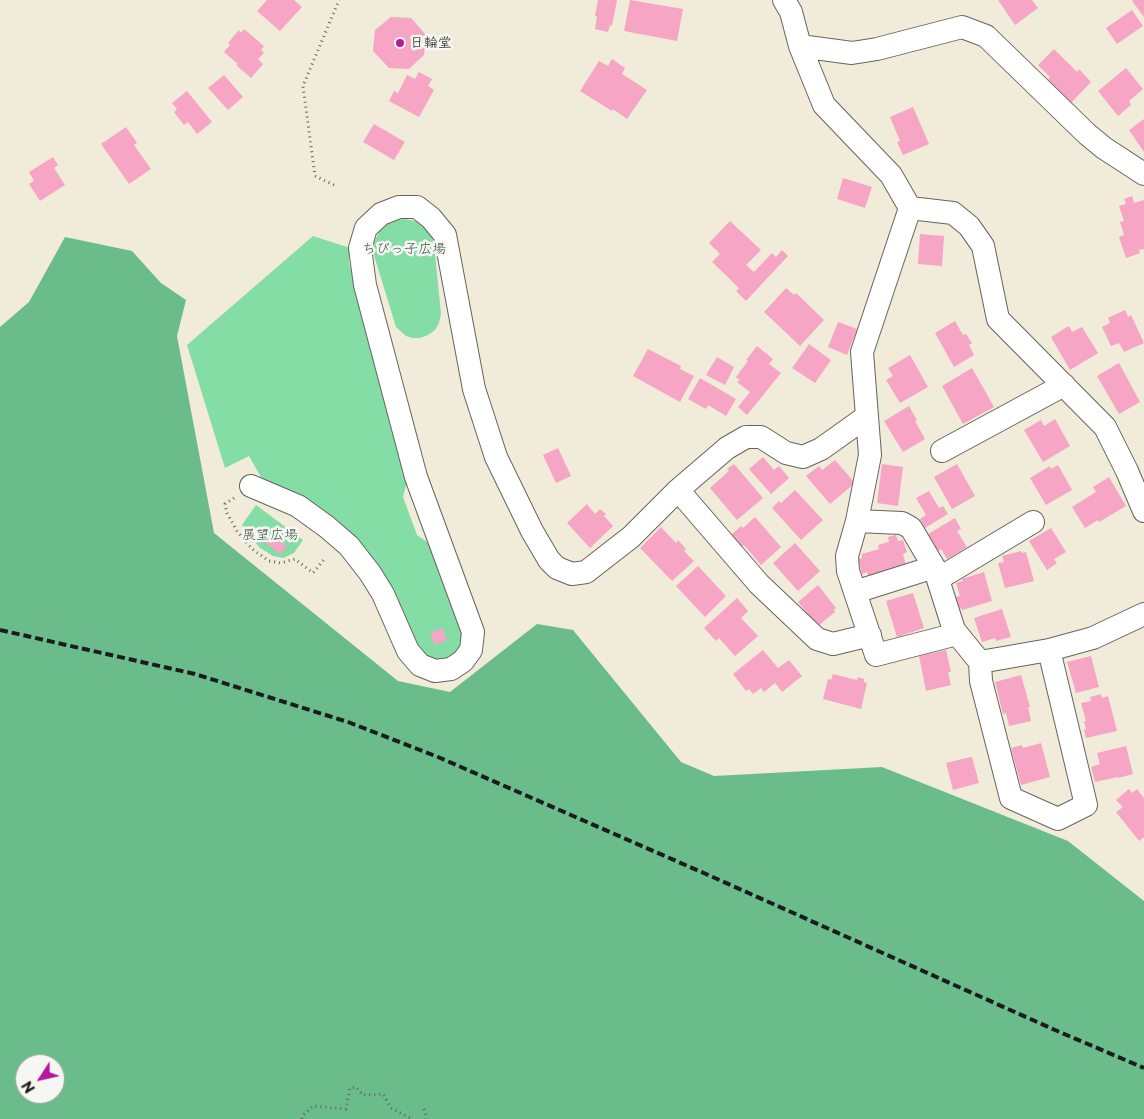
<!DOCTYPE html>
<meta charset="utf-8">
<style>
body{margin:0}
#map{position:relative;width:1144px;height:1119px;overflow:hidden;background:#f1ebd9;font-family:"Playpen Sans",sans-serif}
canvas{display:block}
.north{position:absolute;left:15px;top:1054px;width:50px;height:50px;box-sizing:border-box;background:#f6f6f2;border:1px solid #9f9f9c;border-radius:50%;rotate:235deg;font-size:14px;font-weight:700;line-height:20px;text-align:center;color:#1c1c1c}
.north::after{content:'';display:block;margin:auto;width:18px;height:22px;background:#b5179e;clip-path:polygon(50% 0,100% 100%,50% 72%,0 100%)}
</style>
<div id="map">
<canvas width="1144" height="1119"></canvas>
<div class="north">N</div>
</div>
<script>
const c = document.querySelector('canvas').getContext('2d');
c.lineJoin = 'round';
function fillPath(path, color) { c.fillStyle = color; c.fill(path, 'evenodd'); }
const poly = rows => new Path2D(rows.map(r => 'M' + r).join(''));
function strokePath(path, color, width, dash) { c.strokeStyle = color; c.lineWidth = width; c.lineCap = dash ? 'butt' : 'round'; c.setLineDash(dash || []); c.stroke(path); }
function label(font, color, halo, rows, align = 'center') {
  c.font = font + ' "Playpen Sans","Klee One",sans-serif'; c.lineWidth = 5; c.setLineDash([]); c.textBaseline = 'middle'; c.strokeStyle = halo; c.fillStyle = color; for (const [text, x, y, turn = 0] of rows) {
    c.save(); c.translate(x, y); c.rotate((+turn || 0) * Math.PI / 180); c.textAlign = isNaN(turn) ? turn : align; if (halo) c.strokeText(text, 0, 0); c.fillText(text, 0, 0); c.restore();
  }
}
fillPath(poly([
 [405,219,415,221,424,226,431,234,434,244,441,314,439,323,435,330,428,335,420,338,413,338,406,336,396,327,373,252,374,242,379,232,386,225,395,220],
 [313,236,350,248,349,262,389,414,408,478,403,497,417,535,434,547,463,640,459,650,448,658,436,660,422,655,386,582,262,479,249,456,225,468,187,345],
 [256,505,303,540,294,553,283,558,273,556,260,548,249,535,242,525]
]), '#83dda4');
fillPath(poly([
 [65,237,132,251,161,283,186,300,177,336,214,533,398,681,450,692,537,624,573,630,681,762,714,776,882,767,1068,841,1144,901,1144,1119,0,1119,0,327,29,302],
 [25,1064,55,1064,55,1094,25,1094]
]), '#6abc8a');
fillPath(poly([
 [267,0,294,0,302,7,280,31,257,11],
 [598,0,617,0,612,26,610,25,608,32,595,29,597,16,595,16],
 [630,0,683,9,677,41,624,31],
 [998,0,1032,0,1038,8,1015,25],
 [1134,0,1144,0,1144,17,1132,1],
 [1132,10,1143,26,1117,44,1106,28],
 [391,17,411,18,426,35,424,55,409,69,389,68,373,51,375,30],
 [244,29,264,46,261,50,264,53,258,59,263,64,251,78,236,65,238,64,224,52,230,45,228,43,239,30,241,33],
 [1054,49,1077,72,1079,69,1091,82,1071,103,1048,80,1050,77,1038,65],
 [612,59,625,68,622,74,647,90,627,119,613,109,612,111,580,91,599,61,608,66],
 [1126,68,1143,89,1129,101,1131,105,1118,116,1098,91],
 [419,72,432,79,428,86,434,90,419,117,389,101,394,91,398,93,407,75,415,79],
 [224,75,243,97,228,110,208,88],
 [187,91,212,122,197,134,188,122,184,125,174,112,177,109,172,103],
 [913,107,929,144,903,155,897,142,900,141,890,117],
 [1144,119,1144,152,1129,130],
 [374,124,405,142,394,160,363,142],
 [126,127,137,143,134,145,151,169,129,184,101,144],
 [53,157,58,165,54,168,65,185,40,201,29,184,34,181,29,172],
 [843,178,872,187,865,208,837,199],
 [1132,196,1134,203,1144,200,1144,249,1139,250,1140,253,1126,258,1119,237,1124,235,1120,222,1124,221,1119,206,1126,204,1124,199],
 [730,221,761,250,746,265,754,272,772,253,776,257,782,250,788,256,746,301,736,291,739,288,712,262,720,254,709,243],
 [920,234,944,236,942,266,918,264],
 [786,288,794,295,796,293,824,320,800,346,764,312],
 [1125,310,1128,317,1131,315,1144,343,1124,352,1119,343,1111,346,1102,327,1110,323,1108,318],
 [955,321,963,335,966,334,972,343,969,345,974,355,954,367,935,333],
 [838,322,857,329,847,355,828,347],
 [1069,326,1072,332,1082,327,1098,353,1070,370,1051,337],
 [809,344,831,360,815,383,792,368],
 [757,346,773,359,769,364,781,373,747,415,738,407,750,392,737,382,740,380,736,377,748,361,746,360],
 [648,349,681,366,680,369,694,376,680,402,633,376],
 [910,355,928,387,900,403,886,380,893,376,888,368],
 [717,357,734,367,725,385,706,375],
 [1119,363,1140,402,1119,414,1097,376],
 [972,368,994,407,963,424,942,386],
 [700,378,736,399,726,416,708,405,706,409,688,399],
 [909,406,917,420,915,421,925,439,903,452,884,421],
 [1055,419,1070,446,1043,462,1024,430,1041,420,1044,426],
 [558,448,571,476,556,483,543,455],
 [763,457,774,470,779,466,789,478,771,494,749,469],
 [835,460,855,483,830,504,806,476,819,466,822,470],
 [734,464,763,498,737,520,710,488,729,471,727,469],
 [882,464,903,467,898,506,877,503],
 [957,464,975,496,952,509,934,477],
 [1058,465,1072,490,1046,505,1030,478,1050,466,1051,469],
 [1109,477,1126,506,1099,522,1098,520,1085,528,1072,507,1096,492,1093,487],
 [795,490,823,520,801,540,772,508,779,501,781,503],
 [929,491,939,508,943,506,948,514,925,528,920,519,926,515,916,498],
 [587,504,595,514,600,509,606,514,604,516,613,526,590,548,567,523],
 [755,517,781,547,761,565,744,545,741,547,731,535,741,526,743,528],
 [955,518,961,529,957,531,967,547,947,559,941,549,938,551,928,534],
 [661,527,676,543,678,540,686,549,684,551,694,561,672,581,640,548],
 [1051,528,1066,552,1054,559,1057,563,1047,570,1029,541],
 [270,534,287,546,280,554,264,542],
 [896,535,898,541,903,540,907,552,903,554,906,565,868,576,867,572,862,574,858,559,862,558,862,554,879,549,878,545,889,542,888,537],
 [795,543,820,571,798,591,773,563],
 [1021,551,1022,553,1026,552,1034,581,1005,588,998,563,1004,562,1002,556],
 [698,566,726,596,705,617,676,586],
 [984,572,992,601,962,610,961,608,960,609,956,597,960,596,956,583,963,581,962,579],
 [818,585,836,608,834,610,835,612,818,626,798,602],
 [913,593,924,628,897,637,886,601],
 [737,598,748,611,741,618,758,636,735,656,719,638,716,641,704,628],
 [1002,609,1011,637,996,641,995,638,982,642,974,618],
 [442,628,447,640,435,645,430,633],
 [763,650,778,668,789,660,802,676,782,692,775,683,764,692,761,688,753,694,749,689,746,691,733,674],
 [946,650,951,672,948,672,951,685,926,691,919,656],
 [1091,656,1099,687,1076,693,1067,662],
 [833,674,857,680,858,677,864,679,864,682,867,683,861,709,823,699,828,679,831,680],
 [1021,675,1030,707,1028,707,1031,721,1009,726,1006,713,1003,714,995,682],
 [1101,694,1102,698,1108,696,1117,731,1086,738,1084,730,1086,729,1084,721,1086,721,1081,703,1091,701,1090,697],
 [1041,743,1050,777,1021,785,1011,748,1022,745,1023,748],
 [1126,746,1133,774,1118,778,1118,777,1095,782,1091,767,1100,764,1097,753],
 [970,757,970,758,972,757,979,783,953,790,946,763],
 [1129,789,1132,793,1137,789,1144,798,1144,837,1139,841,1116,812,1123,807,1116,800]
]), '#f6a5c5');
const street = poly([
 [784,0,791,12,800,46,824,105,891,175,910,208,862,352,870,455,857,521,847,556,848,571,876,655,957,634],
 [800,46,852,53,877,49,962,27,986,36,1087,134,1104,148,1144,174],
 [910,208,953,213,969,226,983,246,998,319,1105,427,1127,471,1144,511],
 [942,451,1064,385],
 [251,486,298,506,327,527,349,546,370,573,383,594,408,651,420,665,435,671,451,669,463,661,471,650,473,632,416,477,365,285,360,248,366,228,381,214,399,207,417,207,431,218,445,235,474,389,496,457,532,531,549,560,557,568,572,574,586,572,631,537,678,490,727,448,746,437,761,437,786,453,803,457,821,449,866,417],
 [678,490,759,584,817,639,833,644,870,635],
 [857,521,902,523,911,528,934,567,954,630,980,662,1049,650,1093,638,1144,614],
 [938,579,1033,522],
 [855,592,934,567],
 [980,662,981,681,1011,798,1058,819,1086,805,1049,650]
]);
strokePath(street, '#67645e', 24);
strokePath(poly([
 [334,185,315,176,303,86,339,0],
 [234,498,225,504,227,513,237,531,252,549,269,561,281,563,295,559,313,573,326,557],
 [424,1109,426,1115,425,1119],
 [302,1119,303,1115,313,1106,346,1109,350,1088,356,1087,363,1095,383,1094,391,1108,412,1119]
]), '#67645e', 3, [1, 4]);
strokePath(street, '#fff', 22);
strokePath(poly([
 [0,630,195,674,348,722,438,757,706,874,1055,1030,1144,1068]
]), '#1c1c1c', 4, [8, 4]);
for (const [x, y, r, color] of [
 [400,43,5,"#b5179e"]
]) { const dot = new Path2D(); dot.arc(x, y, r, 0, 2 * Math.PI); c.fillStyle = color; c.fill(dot); strokePath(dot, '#f6f6f2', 2); }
label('14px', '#1c1c1c', '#f6f6f2', [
 ["日輪堂",410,43]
], 'left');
label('14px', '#3b5645', '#f6f6f2', [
 ["ちびっ子広場",404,249],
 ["展望広場",270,535]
]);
</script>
